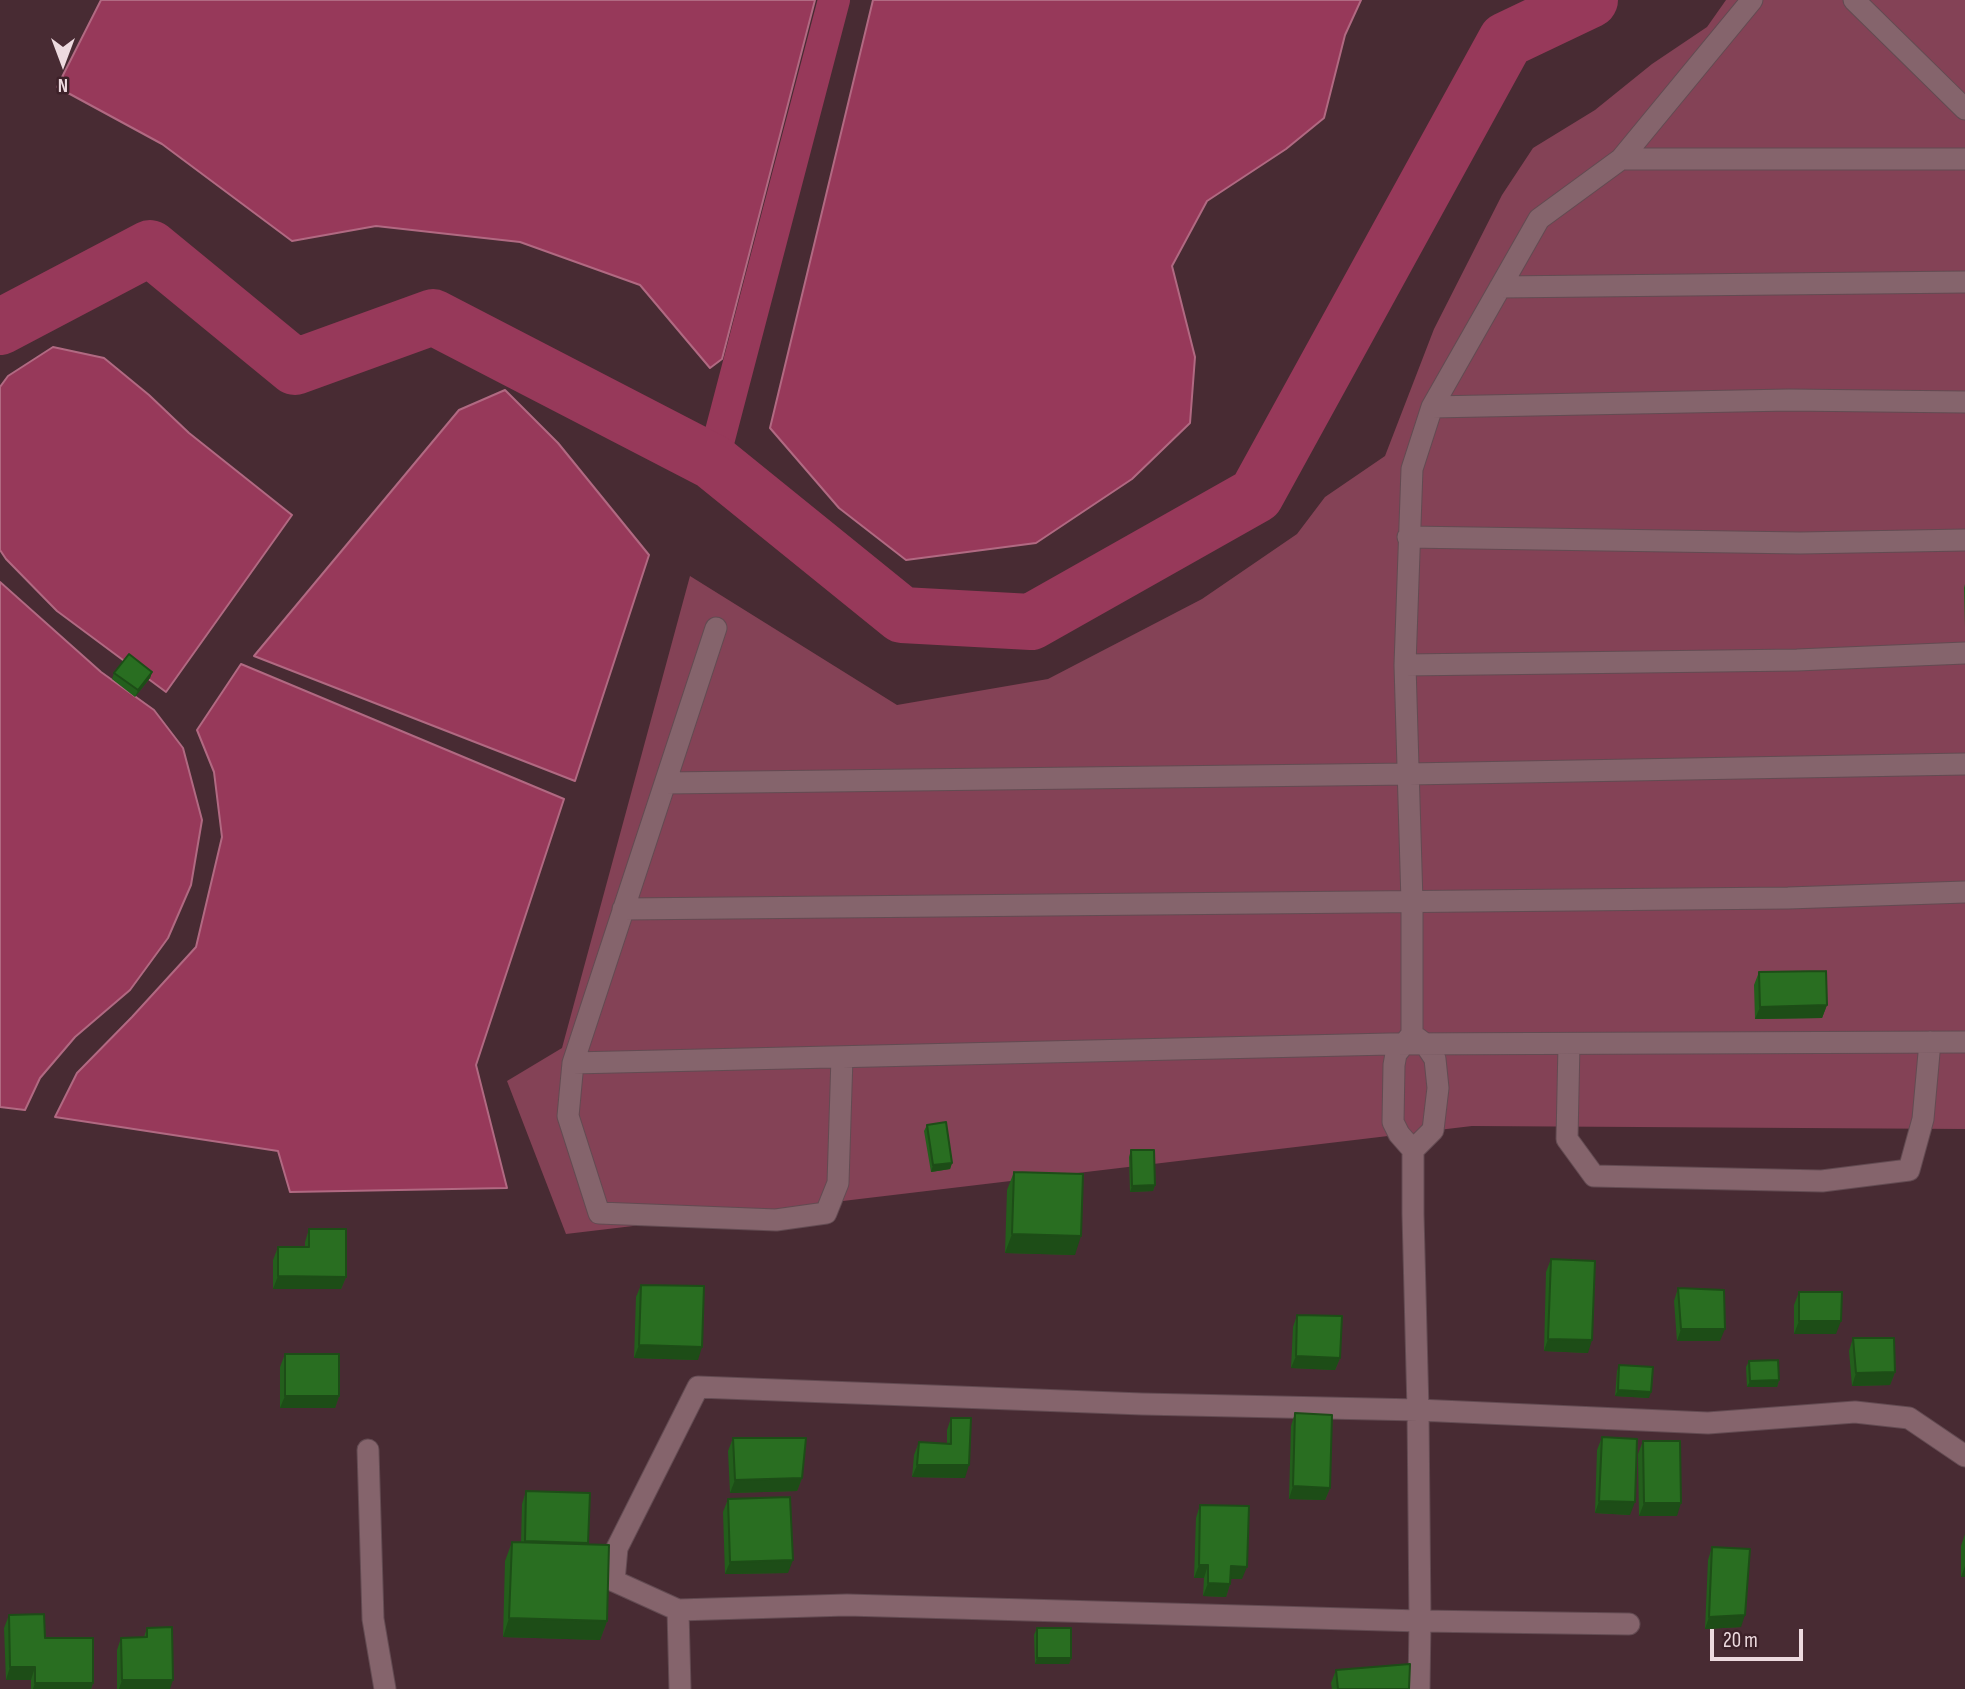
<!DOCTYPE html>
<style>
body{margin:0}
#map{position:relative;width:1965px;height:1689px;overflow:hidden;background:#482b33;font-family:"Sofia Sans Condensed",sans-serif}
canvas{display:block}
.north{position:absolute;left:28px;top:28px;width:70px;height:70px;-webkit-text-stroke:5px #3d2129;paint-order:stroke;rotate:180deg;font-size:19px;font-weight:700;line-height:28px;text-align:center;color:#eddadf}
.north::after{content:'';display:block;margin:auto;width:24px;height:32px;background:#eddadf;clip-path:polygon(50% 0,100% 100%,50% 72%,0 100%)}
.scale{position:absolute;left:1710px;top:1629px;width:93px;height:32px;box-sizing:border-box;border:4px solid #eddadf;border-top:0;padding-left:9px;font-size:21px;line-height:24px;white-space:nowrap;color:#eddadf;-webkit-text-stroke:5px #3d2129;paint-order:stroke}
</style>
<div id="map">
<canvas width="1965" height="1689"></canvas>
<div class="north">N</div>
<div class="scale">20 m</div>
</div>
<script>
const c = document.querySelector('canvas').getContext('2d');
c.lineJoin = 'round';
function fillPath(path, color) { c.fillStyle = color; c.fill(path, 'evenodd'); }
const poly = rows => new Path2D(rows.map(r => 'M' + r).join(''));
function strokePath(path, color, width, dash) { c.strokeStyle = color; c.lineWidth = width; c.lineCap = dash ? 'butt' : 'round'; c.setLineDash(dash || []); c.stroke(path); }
fillPath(poly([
 [1726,0,1965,0,1965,1129,1472,1126,566,1234,507,1081,562,1048,690,576,897,705,1048,679,1202,599,1297,534,1325,497,1385,456,1434,329,1502,195,1533,148,1595,110,1652,64,1707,27]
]), '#844256');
const water = poly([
 [101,0,815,0,722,359,710,368,640,285,520,242,376,226,292,241,162,144,57,87,101,0],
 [873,0,1361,0,1345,35,1324,118,1286,149,1207,201,1172,266,1195,357,1190,423,1132,479,1036,543,906,560,839,508,770,428,873,0],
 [53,347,104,358,149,395,189,433,292,515,166,692,57,611,6,559,0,550,0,387,8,376,53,347],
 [505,390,558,443,649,555,575,781,254,656,459,410,505,390],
 [0,582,101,672,154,710,183,748,202,820,191,885,168,938,130,990,75,1037,40,1078,25,1110,0,1107,0,582],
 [241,664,564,799,476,1065,507,1188,290,1192,278,1151,55,1117,77,1073,132,1017,196,947,222,837,214,772,197,730,241,664]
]);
fillPath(water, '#97395a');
strokePath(water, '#b16982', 2);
strokePath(poly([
 [713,462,834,0]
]), '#97395a', 32);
strokePath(poly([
 [0,327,150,248,295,367,433,317,713,462,902,615,1031,622,1256,495,1506,40,1590,0]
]), '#97395a', 56);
const minor = poly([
 [1854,0,1965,109],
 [1621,159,1965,159],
 [1500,287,1965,282],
 [1432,407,1789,400,1965,402],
 [1408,537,1800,543,1965,540],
 [716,628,573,1063,568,1116,599,1213,776,1220,826,1213,838,1183,842,1057],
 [1405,665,1797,660,1965,653],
 [665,783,1409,774,1965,764],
 [623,909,1788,898,1965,892],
 [1569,1044,1567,1139,1594,1176,1822,1181,1909,1170,1923,1119,1930,1042],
 [573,1063,1390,1044,1965,1042],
 [1413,1150,1433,1130,1438,1088,1435,1059,1425,1044,1417,1038],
 [368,1450,373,1619,385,1689],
 [678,1610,680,1689],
 [1629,1624,1420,1621,847,1605,678,1610,614,1581,617,1548,698,1387,1142,1404,1418,1410,1708,1423,1855,1412,1909,1418,1965,1456],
 [1419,1689,1420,1621,1418,1410,1413,1214,1413,1150,1399,1134,1393,1122,1394,1065,1396,1054,1412,1034,1412,902,1405,665,1412,469,1432,407,1539,219,1621,159,1752,0]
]);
strokePath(minor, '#634b52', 23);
strokePath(minor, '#85646c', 21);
fillPath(poly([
 [1965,584,1965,627,1964,588],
 [152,672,150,678,135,697,112,679,114,673],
 [1759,972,1827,1005,1822,1018,1755,1019,1754,985],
 [927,1125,952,1163,950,1169,931,1172,924,1131],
 [1131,1150,1155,1185,1153,1191,1130,1192,1129,1157],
 [1014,1172,1075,1255,1005,1253,1007,1190],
 [309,1229,346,1277,341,1289,273,1289,273,1260,278,1247,305,1247,305,1242],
 [1551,1259,1588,1353,1544,1351,1546,1272],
 [641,1285,698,1360,634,1358,636,1297],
 [1678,1288,1720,1341,1677,1341,1674,1301],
 [1799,1292,1836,1334,1794,1334,1794,1305],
 [1297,1315,1340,1358,1335,1370,1291,1368,1293,1327],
 [1853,1338,1895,1372,1890,1385,1852,1386,1849,1351],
 [285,1354,339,1396,335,1408,280,1408,280,1367],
 [1749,1361,1779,1380,1777,1387,1747,1387,1746,1367],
 [1619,1365,1649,1398,1615,1396,1617,1371],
 [1295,1413,1330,1488,1325,1500,1289,1499,1291,1426],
 [951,1418,965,1478,912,1477,914,1455,919,1442,947,1444,947,1430],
 [1602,1437,1630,1515,1595,1513,1597,1450],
 [733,1438,802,1478,797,1491,730,1493,728,1451],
 [1643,1441,1677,1516,1639,1516,1638,1454],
 [526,1491,588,1545,607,1621,600,1640,503,1637,505,1561,512,1542,521,1543,522,1504],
 [728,1499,788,1573,725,1574,723,1512],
 [1200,1505,1242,1579,1231,1579,1230,1584,1226,1597,1203,1596,1204,1578,1194,1578,1196,1518],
 [1965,1534,1965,1577,1961,1577,1961,1546],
 [1712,1547,1741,1627,1705,1629,1708,1560],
 [9,1615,45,1638,93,1683,91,1689,31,1689,31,1680,6,1680,4,1628],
 [147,1628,170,1689,117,1689,117,1650,121,1638,144,1637],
 [1037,1628,1071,1658,1069,1664,1035,1664,1034,1635],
 [1336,1670,1409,1689,1332,1689,1331,1683]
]), '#235f1c');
fillPath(poly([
 [152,672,150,678,135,697,138,690],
 [1827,1005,1822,1018,1755,1019,1760,1007],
 [952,1163,950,1169,931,1172,933,1165],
 [1155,1185,1153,1191,1130,1192,1132,1186],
 [1012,1234,1081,1236,1075,1255,1005,1253],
 [278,1276,346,1277,341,1289,273,1289],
 [1799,1321,1841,1321,1836,1334,1794,1334],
 [1681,1329,1725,1329,1720,1341,1677,1341],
 [1548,1339,1592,1340,1588,1353,1544,1351],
 [639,1345,702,1347,698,1360,634,1358],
 [1296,1356,1340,1358,1335,1370,1291,1368],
 [1895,1372,1890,1385,1852,1386,1856,1373],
 [1779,1380,1777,1387,1747,1387,1750,1381],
 [1618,1390,1651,1392,1649,1398,1615,1396],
 [285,1396,339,1396,335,1408,280,1408],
 [917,1465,969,1465,965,1478,912,1477],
 [802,1478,797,1491,730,1493,735,1480],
 [1293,1486,1330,1488,1325,1500,1289,1499],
 [1599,1501,1635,1502,1630,1515,1595,1513],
 [1644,1503,1681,1503,1677,1516,1639,1516],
 [525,1541,588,1543,584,1556,521,1554],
 [793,1560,788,1573,725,1574,730,1562],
 [1199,1565,1208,1565,1204,1578,1194,1578],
 [1231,1566,1247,1567,1242,1579,1226,1579],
 [1965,1566,1965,1577,1961,1577],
 [1208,1583,1230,1584,1226,1597,1203,1596],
 [1745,1615,1741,1627,1705,1629,1709,1617],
 [509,1618,607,1621,600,1640,503,1637],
 [1037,1658,1071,1658,1069,1664,1035,1664],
 [10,1667,35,1667,31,1680,6,1680],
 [122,1680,173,1680,170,1689,119,1689],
 [35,1683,93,1683,91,1689,33,1689]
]), '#1d4d17');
const building = poly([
 [129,654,152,672,138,690,114,673,129,654],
 [1826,971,1827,1005,1760,1007,1759,972,1826,971],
 [946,1122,952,1163,933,1165,927,1125,946,1122],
 [1131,1150,1154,1150,1155,1185,1132,1186,1131,1150],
 [1014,1172,1083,1174,1081,1236,1012,1234,1014,1172],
 [309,1229,346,1229,346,1277,278,1276,278,1247,309,1247,309,1229],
 [1551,1259,1595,1261,1592,1340,1548,1339,1551,1259],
 [641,1285,704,1286,702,1347,639,1345,641,1285],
 [1678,1288,1724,1290,1725,1329,1681,1329,1678,1288],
 [1799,1292,1842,1292,1841,1321,1799,1321,1799,1292],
 [1297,1315,1342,1316,1340,1358,1296,1356,1297,1315],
 [1853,1338,1894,1338,1895,1372,1856,1373,1853,1338],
 [285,1354,339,1354,339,1396,285,1396,285,1354],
 [1778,1360,1779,1380,1750,1381,1749,1361,1778,1360],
 [1619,1365,1653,1367,1651,1392,1618,1390,1619,1365],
 [1295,1413,1332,1415,1330,1488,1293,1486,1295,1413],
 [951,1418,971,1418,969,1465,917,1465,919,1442,951,1444,951,1418],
 [1602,1437,1637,1439,1635,1502,1599,1501,1602,1437],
 [733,1438,806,1438,802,1478,735,1480,733,1438],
 [1643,1441,1680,1441,1681,1503,1644,1503,1643,1441],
 [526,1491,590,1493,588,1543,525,1541,526,1491],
 [790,1497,793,1560,730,1562,728,1499,790,1497],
 [1200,1505,1249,1506,1247,1567,1231,1566,1230,1584,1208,1583,1208,1565,1199,1565,1200,1505],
 [512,1542,609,1545,607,1621,509,1618,512,1542],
 [1712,1547,1750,1549,1745,1615,1709,1617,1712,1547],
 [44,1614,45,1638,93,1638,93,1683,35,1683,35,1667,10,1667,9,1615,44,1614],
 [172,1627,173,1680,122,1680,121,1638,147,1637,147,1628,172,1627],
 [1037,1628,1071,1628,1071,1658,1037,1658,1037,1628],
 [1410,1664,1409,1689,1338,1689,1336,1670,1410,1664]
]);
fillPath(building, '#296e21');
strokePath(building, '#1d4d17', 2);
</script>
